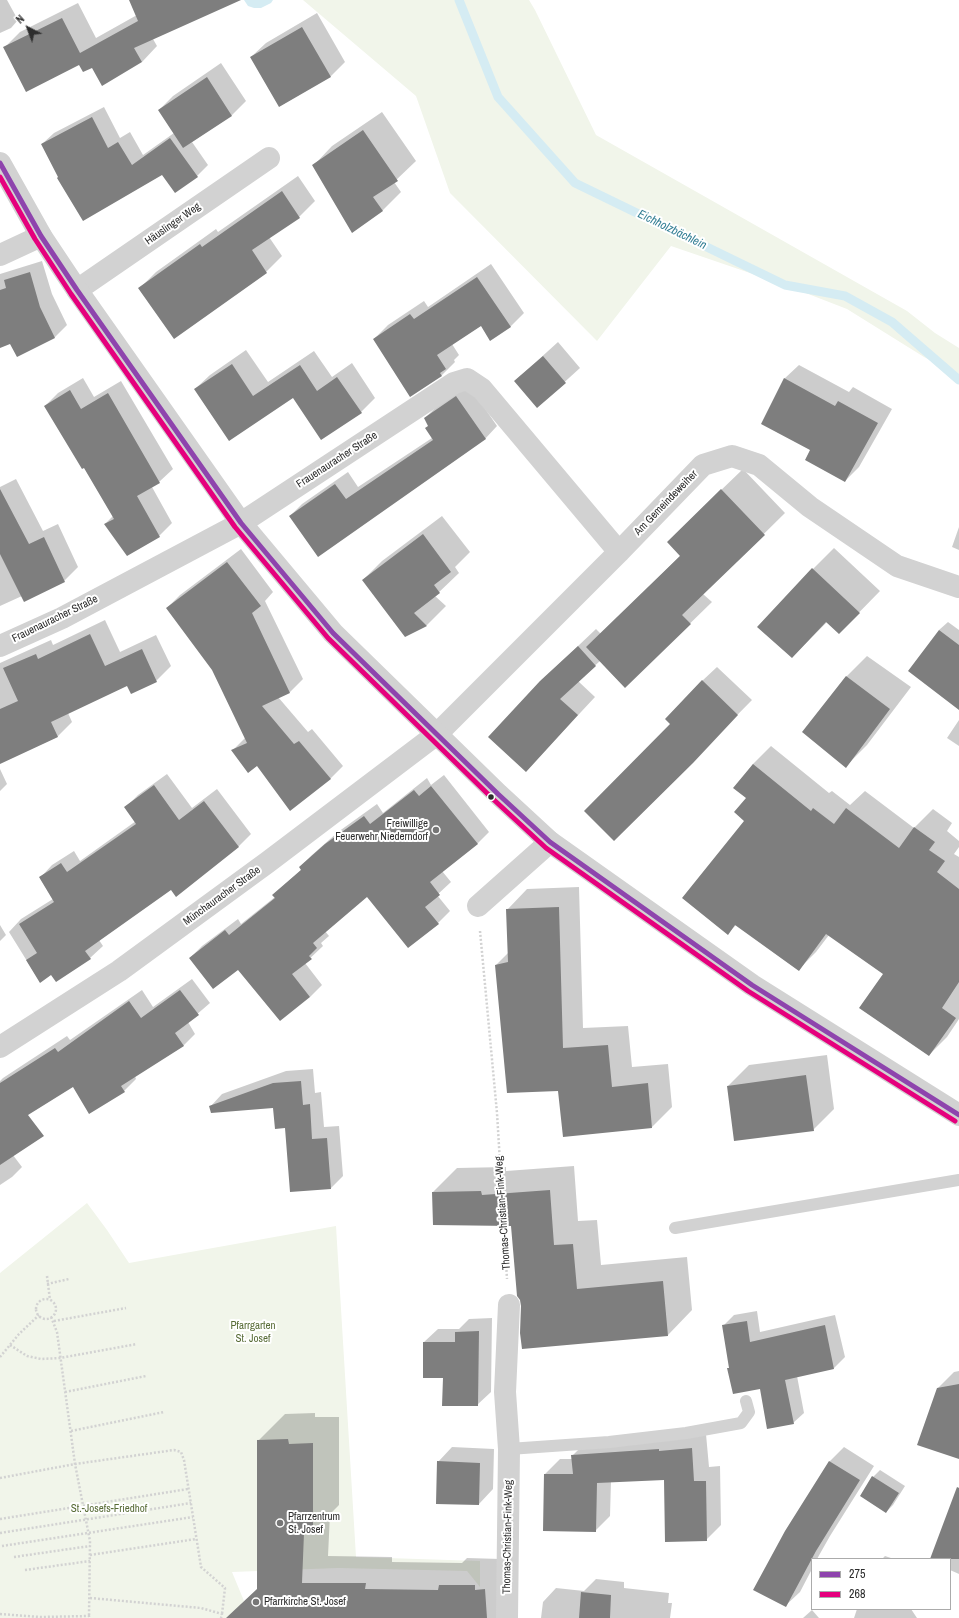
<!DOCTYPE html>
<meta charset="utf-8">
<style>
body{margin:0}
#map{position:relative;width:959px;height:1618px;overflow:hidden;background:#fff;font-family:"Archivo Narrow",sans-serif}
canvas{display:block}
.legend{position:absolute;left:811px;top:1558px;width:140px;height:52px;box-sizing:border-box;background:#fff;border:1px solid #ababab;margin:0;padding:5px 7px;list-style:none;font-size:12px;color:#2d2d2d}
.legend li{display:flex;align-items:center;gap:8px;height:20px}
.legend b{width:20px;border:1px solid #ababab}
.north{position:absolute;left:8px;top:8px;width:40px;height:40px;-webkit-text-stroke:3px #fff;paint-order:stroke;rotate:318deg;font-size:11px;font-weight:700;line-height:16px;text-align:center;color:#2d2d2d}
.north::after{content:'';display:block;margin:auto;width:14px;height:18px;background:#2d2d2d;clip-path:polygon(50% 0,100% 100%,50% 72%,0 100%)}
</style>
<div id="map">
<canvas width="959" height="1618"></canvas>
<ul class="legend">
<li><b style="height:5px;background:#8e44ad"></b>275</li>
<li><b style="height:5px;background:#e5007d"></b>268</li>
</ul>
<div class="north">N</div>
</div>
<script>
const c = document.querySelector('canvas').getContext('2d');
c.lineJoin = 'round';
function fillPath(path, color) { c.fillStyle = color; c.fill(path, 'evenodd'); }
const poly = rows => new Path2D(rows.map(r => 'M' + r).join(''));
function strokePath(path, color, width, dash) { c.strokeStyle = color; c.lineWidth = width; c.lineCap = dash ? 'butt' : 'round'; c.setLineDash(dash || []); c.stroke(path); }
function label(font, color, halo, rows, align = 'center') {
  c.font = font + ' "Archivo Narrow",sans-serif'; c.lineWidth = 4; c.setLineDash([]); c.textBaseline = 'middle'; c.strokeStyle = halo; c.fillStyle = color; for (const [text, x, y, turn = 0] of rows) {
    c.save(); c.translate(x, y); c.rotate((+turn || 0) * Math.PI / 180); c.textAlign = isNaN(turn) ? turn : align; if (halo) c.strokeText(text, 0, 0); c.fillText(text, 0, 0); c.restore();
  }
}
fillPath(poly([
 [303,0,529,0,535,10,596,135,907,311,935,333,959,348,959,375,924,357,847,309,785,285,671,246,597,341,450,193,416,96],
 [87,1203,107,1230,129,1263,336,1226,356,1557,480,1561,480,1587,467,1571,338,1568,232,1572,244,1601,237,1608,236,1618,0,1618,0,1273]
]), '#f1f5ea');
fillPath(poly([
 [244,0,273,0,271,3,261,8,254,8,248,6]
]), '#d5ecf3');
fillPath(poly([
 [0,0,7,0,18,20,11,28,0,33],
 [130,0,222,0,153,39,157,46,142,62,92,66,5,47,20,32,78,3,96,38,137,15],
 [317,13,345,62,331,76,280,106,251,57,266,43],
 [221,63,246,101,232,115,192,142,208,165,197,176,175,192,162,173,42,144,54,133,104,107,120,138,130,132,143,155,174,133,159,110,173,96],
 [382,112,416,161,394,182,401,192,382,211,314,165,332,146],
 [298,176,315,201,299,217,269,237,282,256,266,272,140,288,156,272,216,229,218,232],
 [42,261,52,294,67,325,55,337,17,356,11,343,0,347,0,274],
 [491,264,524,313,510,327,482,325,452,344,459,355,454,360,455,362,442,375,410,396,374,339,388,325,424,301,428,307],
 [558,342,580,368,537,407,515,381],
 [246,350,268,382,314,351,332,377,352,363,375,398,361,412,293,396,229,439,195,389,210,375],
 [799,365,849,392,853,387,892,409,859,467,845,481,811,450,784,379],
 [83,378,94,397,121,381,173,469,159,482,152,487,172,523,159,536,105,524,113,516,84,467,45,406,58,393],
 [469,385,497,426,485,439,318,556,290,516,302,504,348,472,358,487,432,438,429,425,425,418,437,406],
 [743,469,785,513,703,594,712,602,625,687,600,661,578,681,595,697,526,771,541,681,596,629,601,634,681,555,689,521],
 [16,479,43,531,58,524,78,567,64,581,22,596,0,606,0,487],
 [442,516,470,552,455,567,459,573,435,596,446,606,427,625,405,636,363,580,382,561],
 [959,527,959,550,952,547],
 [834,548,880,591,839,633,827,622,792,657,813,569],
 [241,549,273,592,265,601,303,679,290,692,278,697,308,732,312,729,343,766,330,779,258,765,232,751,246,737,213,670,167,608,180,595],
 [105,620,120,652,156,635,171,666,156,681,128,685,68,713,72,722,57,737,0,763,0,663,51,640,53,645],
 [948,622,959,630,959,709,939,630],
 [867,656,911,687,867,745,846,766,846,677],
 [717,667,752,700,628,826,671,724,702,681],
 [959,720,959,746,947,738],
 [771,746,829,793,832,791,850,805,865,791,914,828,933,809,952,823,947,831,959,841,959,847,954,854,959,857,959,1019,947,1037,929,1055,884,974,829,935,816,952,798,970,736,925,727,934,745,820,747,798,735,788,753,764],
 [0,769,7,784,0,791],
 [167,774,192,808,217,789,251,834,239,846,176,895,171,889,99,940,103,946,90,958,52,974,40,982,9,932,21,919,53,899,40,878,52,865,74,851,80,861,136,821,126,807,138,795],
 [444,775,489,832,477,844,442,871,451,882,437,895,450,911,438,923,367,896,325,931,329,936,321,943,323,946,305,963,322,985,310,997,238,968,190,958,202,946,238,919,241,924,275,897,273,895,302,869,300,867,312,855,338,832,377,804,383,813,427,778,431,785],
 [579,887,583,1028,628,1026,632,1067,668,1064,672,1107,652,1127,559,1090,496,965,509,952,507,910,527,889],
 [0,925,6,935,0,941],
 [192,979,210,1003,188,1022,195,1034,183,1046,135,1076,136,1079,124,1091,73,1085,0,1104,0,1081,3,1078,67,1036,70,1040,142,990,153,1007],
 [827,1055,834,1109,813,1130,728,1086,749,1065],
 [313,1069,315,1093,321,1092,324,1127,339,1126,343,1176,331,1188,285,1127,274,1107,210,1107,222,1094,286,1071],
 [0,1138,22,1167,12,1177,0,1185],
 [574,1166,578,1221,597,1220,601,1265,687,1257,692,1310,668,1335,522,1305,512,1225,433,1192,457,1168,506,1167,506,1171],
 [757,1311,760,1332,835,1315,845,1357,834,1368,797,1376,804,1413,793,1423,760,1388,723,1326,734,1315],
 [492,1318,491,1392,477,1405,444,1377,424,1342,438,1329,459,1329,469,1319],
 [959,1371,959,1458,938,1388,954,1372],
 [315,1413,315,1417,339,1417,339,1505,330,1514,328,1556,392,1557,392,1562,462,1563,467,1558,501,1559,516,1618,237,1618,258,1588,258,1441,285,1414],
 [706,1434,709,1467,720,1466,721,1525,706,1540,665,1479,611,1481,610,1516,595,1531,545,1474,560,1459,572,1459,572,1456,587,1441],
 [452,1447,494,1449,493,1489,479,1504,438,1462],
 [844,1447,874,1466,830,1536,817,1559,812,1559,812,1569,800,1592,785,1606,785,1532,830,1461],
 [880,1470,905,1486,893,1505,886,1512,861,1495,873,1477],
 [959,1487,959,1574,950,1570,950,1559,931,1559],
 [885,1556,894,1559,882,1559],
 [596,1579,624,1582,624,1588,669,1593,668,1603,672,1603,670,1618,541,1618,543,1602,556,1588,584,1591],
 [857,1609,911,1609,917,1618,854,1618],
 [812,1610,819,1618,803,1618]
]), '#0003');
strokePath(poly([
 [459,0,498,97,575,183,785,285,845,296,892,322,959,380]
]), '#d5ecf3', 9);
fillPath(poly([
 [129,0,241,0,134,48,142,62,102,86,92,68,83,72,79,65,26,92,3,47,62,18,80,53,138,21],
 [302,27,331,77,279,107,250,57],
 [207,77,232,116,183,148,158,110],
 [92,117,108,148,118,142,132,165,170,138,198,177,175,193,162,175,83,221,57,178,58,177,41,144],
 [363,130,398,181,373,197,383,211,352,233,312,165],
 [282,191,300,218,252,250,267,273,174,339,138,288,200,244,202,247],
 [30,272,40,307,55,338,17,357,10,344,0,348,0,290,6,288,4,280],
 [477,277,511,327,490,341,481,326,437,355,446,369,440,373,442,376,410,397,373,339,410,314,414,319],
 [543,356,566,383,537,408,514,381],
 [232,364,253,396,300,365,317,391,337,377,362,413,321,440,293,398,229,441,194,389],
 [784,378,835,406,838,401,878,423,845,482,805,460,810,450,761,424],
 [70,390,81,409,108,393,160,483,137,496,160,537,127,556,104,524,114,519,84,468,82,469,44,406],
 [456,396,486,439,318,557,289,516,335,484,346,499,433,440,425,428,428,426,424,418],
 [0,489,29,544,44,537,65,582,24,602,0,554],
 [721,489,765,535,682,615,691,624,625,688,586,647,680,556,667,542],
 [423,534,451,572,434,585,440,593,414,613,427,626,405,637,362,580],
 [227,562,261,606,252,613,290,693,262,706,294,744,299,741,331,779,290,811,257,766,248,773,231,750,247,743,212,670,166,608],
 [812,568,860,613,839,634,826,622,792,658,757,627],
 [939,630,959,645,959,710,908,671],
 [90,634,105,666,142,649,157,682,131,694,127,686,51,722,58,737,0,764,0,709,18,701,3,668,36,654,38,659],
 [578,646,596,666,560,699,578,715,526,772,488,737,540,681],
 [846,676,890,709,846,768,802,732],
 [702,680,738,715,693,763,614,841,584,811,670,724,665,719],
 [753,764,811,811,813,808,834,824,846,808,899,848,914,827,935,842,929,850,945,861,937,872,959,889,959,982,942,1008,956,1018,929,1056,859,1008,883,974,826,934,799,971,735,925,728,935,682,898,744,821,734,812,746,798,733,788],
 [154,785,179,820,204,801,239,847,176,897,171,890,85,951,91,959,56,982,51,975,40,983,26,960,37,953,19,924,54,902,39,877,61,863,67,872,136,824,124,807],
 [431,786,478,844,430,882,440,895,425,907,439,924,408,948,367,897,313,943,317,948,309,956,312,959,292,974,310,997,280,1021,238,970,213,989,189,958,225,930,229,935,275,898,272,895,301,870,299,867,325,844,364,816,370,824,414,790,419,796],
 [559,907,563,1048,608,1045,612,1087,648,1083,652,1128,563,1137,558,1091,507,1093,495,965,508,962,506,909],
 [180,990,199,1015,175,1033,184,1046,121,1086,125,1092,89,1114,73,1087,28,1115,44,1136,0,1165,0,1083,55,1048,58,1052,129,1001,141,1018],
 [806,1075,814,1131,734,1141,727,1086],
 [301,1081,303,1105,310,1104,312,1139,327,1138,331,1189,290,1192,285,1128,275,1129,273,1108,211,1113,209,1106,273,1083],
 [550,1190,554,1245,573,1244,577,1289,663,1281,668,1336,522,1349,520,1333,521,1306,520,1300,517,1296,511,1226,433,1225,432,1192,481,1191,482,1195],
 [747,1321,750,1342,825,1325,834,1369,785,1380,794,1424,767,1429,760,1389,733,1394,727,1368,729,1368,722,1325],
 [479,1331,478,1406,442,1406,443,1378,423,1378,423,1342,455,1342,455,1332],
 [959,1384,959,1459,917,1445,937,1388],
 [288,1439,289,1444,313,1443,313,1533,304,1533,302,1583,366,1583,365,1589,438,1590,439,1585,475,1585,475,1590,485,1589,487,1618,226,1618,257,1589,257,1440],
 [692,1448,694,1481,706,1481,707,1541,665,1542,664,1480,597,1483,596,1532,543,1531,544,1474,573,1474,571,1455,659,1449,659,1451],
 [437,1461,480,1463,479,1505,436,1504],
 [829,1461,860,1480,816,1551,786,1607,753,1590,785,1531],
 [872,1476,899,1493,886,1513,860,1496],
 [957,1487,959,1488,959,1559,930,1559],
 [581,1592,611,1595,610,1618,579,1618]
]), '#7e7e7e');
strokePath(poly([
 [480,931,497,1113,507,1279],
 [47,1276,50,1300],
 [47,1284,69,1279],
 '36 1309a10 10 0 1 1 20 0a10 10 0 1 1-20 0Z',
 [51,1317,57,1332,75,1464,90,1541,89,1616],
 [54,1321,126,1308],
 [10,1345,27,1356,41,1359,60,1358,137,1344],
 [0,1357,19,1334,39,1315],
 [65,1392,146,1376],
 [71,1431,164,1412],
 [0,1478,75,1464,174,1450,181,1452,184,1460,201,1567,225,1588,222,1614],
 [0,1519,188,1489],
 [0,1533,191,1503],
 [2,1546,193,1517],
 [90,1555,196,1539],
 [14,1557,90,1546],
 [25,1570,90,1561],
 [90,1598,201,1608,222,1614,221,1618],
 [0,1614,40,1617,89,1616,89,1618]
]), '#d2d2d2', 2.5, [2, 2]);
strokePath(poly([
 [675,1228,959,1180],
 [509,1449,609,1442,686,1433,741,1423,749,1412,746,1401]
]), '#d2d2d2', 12);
strokePath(poly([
 [0,255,41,236],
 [77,290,269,158],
 [0,646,62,618,241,523,454,383,467,379,482,389,619,552],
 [478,906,550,842],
 [0,1047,119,971,268,862,437,734,619,552,703,465,732,456,759,465,810,507,897,566,959,587],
 [507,1618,509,1449,505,1392,509,1305]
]), '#d2d2d2', 22);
strokePath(poly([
 [0,163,41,236,77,290,241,523,333,633,498,794,550,842,752,985,959,1115]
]), '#d2d2d2', 22);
strokePath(poly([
 [0,163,41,236,77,290,241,523,333,633,498,794,550,842,752,985,959,1115]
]), '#8e44ad', 5);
strokePath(poly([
 [0,177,35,239,71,294,235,527,328,638,493,799,546,848,748,991,955,1121]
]), '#e5007d', 5);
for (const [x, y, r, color] of [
 [491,797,3.5,"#2d2d2d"],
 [436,830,4,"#767676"],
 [280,1523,4,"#767676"],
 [256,1602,4,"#767676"]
]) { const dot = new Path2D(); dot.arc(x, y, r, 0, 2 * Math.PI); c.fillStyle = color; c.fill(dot); strokePath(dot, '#fff', 1.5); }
label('11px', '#2d2d2d', '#fff', [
 ["Häuslinger Weg",173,224,-35],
 ["Frauenauracher Straße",337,460,-33],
 ["Am Gemeindeweiher",666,503,-46],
 ["Frauenauracher Straße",55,619,-26],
 ["Münchauracher Straße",222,896,-36],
 ["Thomas-Christian-Fink-Weg",503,1213,-94],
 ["Thomas-Christian-Fink-Weg",508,1537,-89]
]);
label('11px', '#2d2d2d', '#fff', [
 ["Freiwillige",428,824,"right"],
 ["Feuerwehr Niederndorf",428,837,"right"],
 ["Pfarrzentrum",288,1517],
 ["St. Josef",288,1530],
 ["Pfarrkirche St. Josef",264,1602]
], 'left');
label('11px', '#586c37', '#fff', [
 ["Pfarrgarten",253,1326],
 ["St. Josef",253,1339],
 ["St.-Josefs-Friedhof",109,1509]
]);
label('italic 12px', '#347f95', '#fff', [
 ["Eichholzbächlein",672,230,26]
]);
</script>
